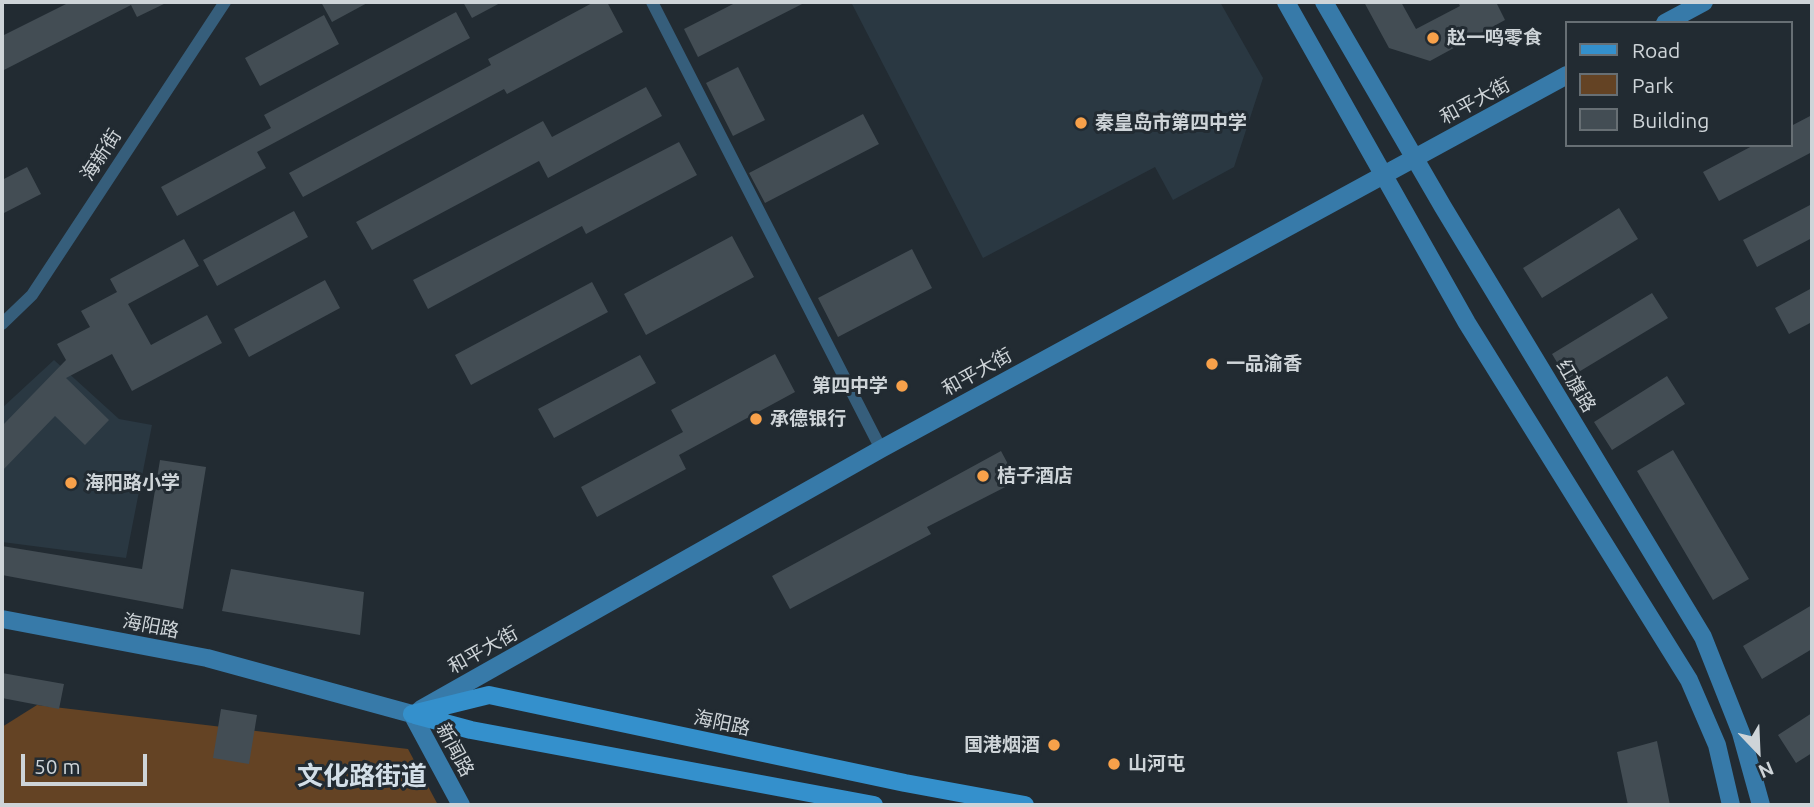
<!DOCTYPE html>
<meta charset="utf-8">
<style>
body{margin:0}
#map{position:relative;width:1814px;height:807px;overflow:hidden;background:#222b32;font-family:Ubuntu,sans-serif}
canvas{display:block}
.frame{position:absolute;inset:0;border:4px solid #ced4d8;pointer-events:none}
.legend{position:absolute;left:1565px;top:21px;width:228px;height:126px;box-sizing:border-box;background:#222b32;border:2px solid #676f74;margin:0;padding:9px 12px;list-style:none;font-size:21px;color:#ced4d8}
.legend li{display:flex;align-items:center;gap:14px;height:35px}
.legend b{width:35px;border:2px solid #676f74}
.north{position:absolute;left:1723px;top:716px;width:70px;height:70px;-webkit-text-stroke:5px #222b32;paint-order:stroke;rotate:157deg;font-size:19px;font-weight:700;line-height:28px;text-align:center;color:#ced4d8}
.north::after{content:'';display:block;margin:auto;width:24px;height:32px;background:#ced4d8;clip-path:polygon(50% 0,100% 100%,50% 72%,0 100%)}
.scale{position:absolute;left:21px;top:754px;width:126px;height:32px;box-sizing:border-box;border:4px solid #ced4d8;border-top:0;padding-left:9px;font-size:21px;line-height:24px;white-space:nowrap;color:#ced4d8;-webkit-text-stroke:5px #222b32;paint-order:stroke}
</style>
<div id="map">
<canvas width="1814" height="807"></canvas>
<div class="frame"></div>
<ul class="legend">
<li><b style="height:9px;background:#3490cc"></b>Road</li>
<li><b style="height:19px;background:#644324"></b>Park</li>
<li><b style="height:19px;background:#434d54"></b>Building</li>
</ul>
<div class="north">N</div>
<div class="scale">50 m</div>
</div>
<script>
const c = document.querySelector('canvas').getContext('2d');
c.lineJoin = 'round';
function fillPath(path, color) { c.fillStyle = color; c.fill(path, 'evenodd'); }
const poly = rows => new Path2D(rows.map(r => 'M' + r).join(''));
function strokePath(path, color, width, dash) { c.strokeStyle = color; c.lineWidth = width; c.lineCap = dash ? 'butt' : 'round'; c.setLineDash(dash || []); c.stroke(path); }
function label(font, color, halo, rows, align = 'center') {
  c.font = font + ' Ubuntu,"Noto Sans SC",sans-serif'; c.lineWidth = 6; c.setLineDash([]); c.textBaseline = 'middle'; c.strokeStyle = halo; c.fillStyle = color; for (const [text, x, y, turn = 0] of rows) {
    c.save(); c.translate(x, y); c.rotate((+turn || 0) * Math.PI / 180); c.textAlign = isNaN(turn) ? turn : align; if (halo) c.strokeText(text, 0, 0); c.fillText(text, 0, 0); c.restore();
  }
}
fillPath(poly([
 [851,2,1220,2,1263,78,1234,167,1173,200,1155,167,983,258],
 [54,360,119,419,152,425,126,558,2,542,2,408]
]), '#2a3842');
fillPath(poly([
 [37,705,408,749,438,805,2,805,2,727]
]), '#644324');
fillPath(poly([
 [70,2,168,2,137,17,131,5,2,71,2,36],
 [321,2,369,2,332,22],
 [463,2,502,2,472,18],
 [594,2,607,2,623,32,507,94,504,89,303,197,289,173,491,65,488,59],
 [737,2,806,2,698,57,684,29],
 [1364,2,1401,2,1416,29,1460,6,1458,2,1496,2,1505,20,1430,61,1389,48],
 [456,12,470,38,257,152,266,168,177,216,161,187,271,128,264,115],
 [324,15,339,44,260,86,245,58],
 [738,67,765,120,733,136,706,83],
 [646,87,662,116,548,178,539,161,372,250,356,222,543,121,552,137],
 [863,114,879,144,765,203,749,173],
 [1812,115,1812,152,1719,201,1703,172,1754,145,1791,145,1791,126],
 [679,142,697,175,586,234,582,226,428,309,413,280],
 [27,167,41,194,2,214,2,180],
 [1812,204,1812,238,1757,267,1743,240],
 [1619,208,1638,239,1542,298,1523,268],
 [294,211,308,237,217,286,203,260],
 [732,236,754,277,646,335,624,294],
 [184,239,199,266,128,304,151,345,207,315,222,343,132,391,112,354,66,378,109,420,85,445,55,416,2,471,2,426,66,360,57,344,90,327,81,311,117,292,110,279],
 [912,249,932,288,838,337,818,298],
 [325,280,340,308,249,357,234,329],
 [592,282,608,312,471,385,455,355],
 [1812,288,1812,322,1789,334,1775,308],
 [1652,293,1668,318,1567,379,1552,354],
 [775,354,795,392,679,455,686,469,597,517,581,487,683,432,671,410],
 [640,355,656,383,554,438,538,409],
 [1667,376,1685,404,1612,450,1594,422],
 [1673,450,1749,579,1713,600,1637,471],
 [1001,451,1017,481,927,527,931,534,790,609,772,576],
 [160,460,206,467,183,609,2,575,2,546,142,569],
 [231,569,364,592,360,635,222,611],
 [1812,605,1812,649,1762,679,1743,646],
 [2,673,64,684,59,709,2,698],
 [221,709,257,715,249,764,213,758],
 [1812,713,1812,753,1796,763,1778,735],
 [1657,741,1670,805,1628,805,1617,752]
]), '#434d54');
strokePath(poly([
 [652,2,881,449],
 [2,324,32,295,225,2]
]), '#365e7b', 12);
strokePath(poly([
 [1286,2,1467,323,1689,680,1717,745,1731,805],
 [1324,2,1443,207,1703,637,1741,733,1761,805],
 [1665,23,1704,2],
 [2,619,207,658,412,714],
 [421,709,881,449,1567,75],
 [412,714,461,805]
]), '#377aa9', 18);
strokePath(poly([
 [412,714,489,695,905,783,1025,805],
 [415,715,471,730,874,805]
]), '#3490cc', 18);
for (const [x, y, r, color] of [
 [1433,38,7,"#f8a14a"],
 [1081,123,7,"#f8a14a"],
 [1212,364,7,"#f8a14a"],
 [902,386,7,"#f8a14a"],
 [756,419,7,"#f8a14a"],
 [983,476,7,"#f8a14a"],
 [71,483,7,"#f8a14a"],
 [1054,745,7,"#f8a14a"],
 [1114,764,7,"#f8a14a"]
]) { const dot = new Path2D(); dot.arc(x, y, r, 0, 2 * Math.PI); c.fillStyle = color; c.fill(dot); strokePath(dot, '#222b32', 2.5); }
label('bold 19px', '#ced4d8', '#222b32', [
 ["赵一鸣零食",1447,38],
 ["秦皇岛市第四中学",1095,123],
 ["一品渝香",1226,364],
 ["第四中学",888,386,"right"],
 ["承德银行",770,419],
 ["桔子酒店",997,476],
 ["海阳路小学",85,483],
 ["国港烟酒",1040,745,"right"],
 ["山河屯",1128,764]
], 'left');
label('19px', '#ced4d8', '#222b32', [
 ["和平大街",1475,101,-28],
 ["海新街",101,155,-57],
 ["和平大街",977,372,-29],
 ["红旗路",1576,386,59],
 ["海阳路",151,626,11],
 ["和平大街",483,650,-29],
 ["海阳路",722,723,12],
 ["新闻路",455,750,62]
]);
label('bold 26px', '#d2dee7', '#222b32', [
 ["文化路街道",362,776]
]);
</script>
